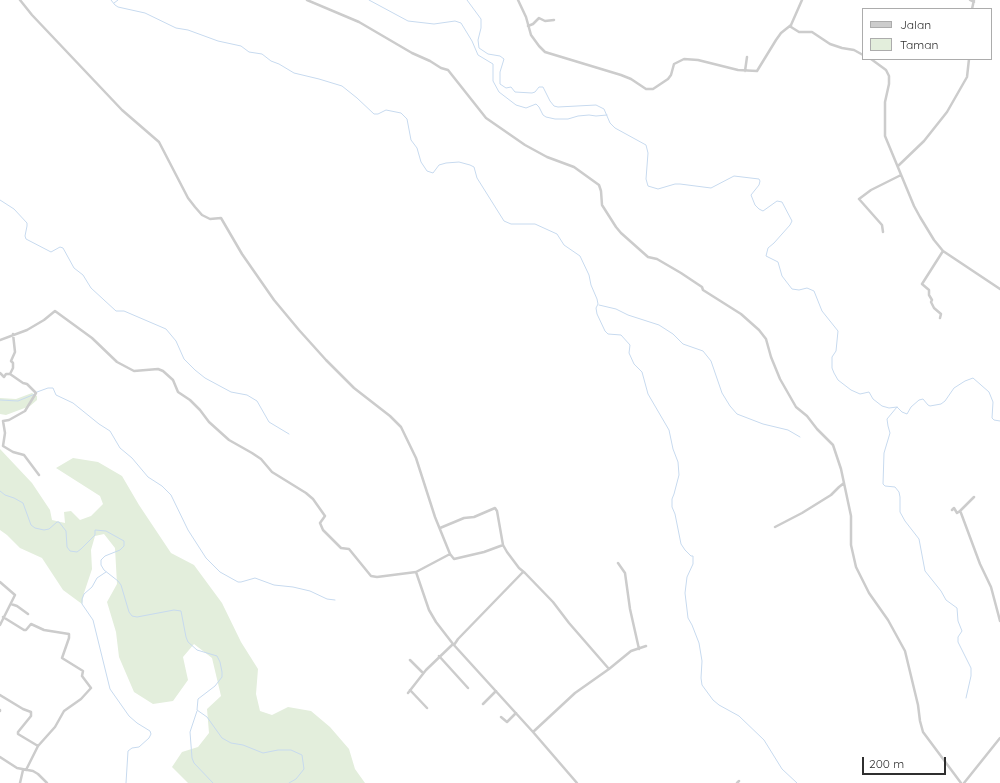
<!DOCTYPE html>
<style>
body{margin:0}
#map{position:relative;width:1000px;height:783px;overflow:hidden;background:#fff;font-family:Quicksand,sans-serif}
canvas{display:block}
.legend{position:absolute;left:862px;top:8px;width:130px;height:52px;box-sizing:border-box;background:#fff;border:1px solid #acacac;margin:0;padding:5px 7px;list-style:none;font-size:12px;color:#2f2f2f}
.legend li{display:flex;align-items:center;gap:8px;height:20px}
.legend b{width:20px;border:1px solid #acacac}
.scale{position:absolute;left:862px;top:757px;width:84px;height:18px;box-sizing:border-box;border:2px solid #2f2f2f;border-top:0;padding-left:5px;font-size:12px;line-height:14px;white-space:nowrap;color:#2f2f2f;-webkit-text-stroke:3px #fff;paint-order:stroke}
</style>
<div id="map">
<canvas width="1000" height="783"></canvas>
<ul class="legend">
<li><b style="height:5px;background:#ccc"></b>Jalan</li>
<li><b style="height:11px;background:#e3eedc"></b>Taman</li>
</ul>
<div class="scale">200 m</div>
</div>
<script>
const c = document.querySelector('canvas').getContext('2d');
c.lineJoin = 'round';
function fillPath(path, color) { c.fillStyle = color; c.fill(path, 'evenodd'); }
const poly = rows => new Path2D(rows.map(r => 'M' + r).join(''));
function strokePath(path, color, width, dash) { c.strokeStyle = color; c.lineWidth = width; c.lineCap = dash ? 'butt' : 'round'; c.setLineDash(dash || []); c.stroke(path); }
fillPath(poly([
 [32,393,37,396,37,400,30,406,6,415,0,414,0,398,16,399],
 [0,449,32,483,50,510,52,520,65,523,64,512,71,511,80,520,91,516,103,504,100,496,56,468,73,458,98,462,122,476,139,505,171,553,194,565,222,603,241,642,258,669,256,694,260,711,272,715,288,707,311,711,330,727,349,749,355,769,365,783,188,783,172,767,182,752,198,747,209,733,207,709,221,696,212,658,194,644,183,657,188,680,173,701,153,704,134,692,119,657,116,632,107,602,117,584,115,548,104,534,95,536,91,550,92,569,84,593,82,604,63,590,42,558,20,548,7,535,0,530]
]), '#e3eedc');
strokePath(poly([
 [111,0,115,5,118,7,145,13,176,28,188,30,218,41,241,46,249,52,262,54,271,61,279,64,294,73,319,79,342,86,357,98,374,114,378,114,386,110,401,113,407,119,411,140,417,148,421,162,427,171,433,173,439,165,446,163,459,162,470,165,474,167,477,178,504,221,511,224,535,224,557,234,564,245,580,256,589,275,591,285,597,299,598,304,596,308,597,314,605,331,608,334,621,335,630,345,629,353,634,364,642,372,648,394,669,430,673,449,678,462,679,475,674,494,672,499,672,507,675,514,681,544,685,550,691,556,693,556,693,564,687,577,685,593,688,618,692,625,699,643,702,661,701,678,702,685,713,700,719,705,739,716,764,740,782,769,797,783],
 [369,0,408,21,434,24,455,21,461,23,472,41,478,55,493,64,493,81,499,92,516,105,526,108,536,104,539,107,543,115,546,117,555,119,568,119,578,116,589,115,596,116,607,115],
 [467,0,481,19,481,28,478,40,479,48,488,54,500,56,504,59,500,72,500,84,506,88,511,87,515,92,532,93,535,92,539,87,543,87,550,101,554,106,558,107,596,105,604,109,610,123,615,128,646,145,648,153,646,179,648,186,658,189,675,184,680,184,711,188,734,176,759,179,760,181,759,185,751,195,755,205,759,209,763,211,777,201,782,202,792,221,790,225,774,243,768,248,766,256,778,262,782,276,792,289,799,290,807,288,814,291,822,311,838,331,836,351,832,357,832,368,834,373,838,380,851,390,860,394,869,392,873,399,882,406,889,408,897,407,902,412,907,414,911,407,919,400,923,399,928,405,930,406,941,404,945,401,954,388,965,381,973,378,989,392,993,402,992,418,994,420,1000,421],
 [114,3,118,0],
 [0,200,14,209,27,223,27,226,25,236,26,239,51,252,60,247,63,248,74,268,83,275,91,288,116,311,124,311,166,329,176,341,184,359,195,370,205,378,231,392,247,395,257,401,269,422,289,434],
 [599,305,616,309,628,315,659,325,673,334,683,344,703,351,711,361,722,393,730,406,737,414,763,424,788,430,800,437],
 [37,392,48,388,53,388,56,395,73,403,99,424,110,431,120,448,132,458,148,477,162,486,171,495,188,530,206,558,220,572,238,582,241,582,255,578,274,585,293,587,310,591,327,599,335,600],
 [0,400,18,401,35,394],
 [897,407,887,419,888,426,890,433,884,453,883,484,885,486,895,487,899,492,900,497,900,512,905,521,919,539,925,571,941,591,946,600,957,608,958,621,962,631,958,637,958,642,971,668,971,676,966,698],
 [0,491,5,495,14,498,23,503,31,525,35,528,44,530,49,529,57,522,59,522,66,531,67,547,70,551,77,552,81,549,95,535,95,530,106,531,124,541,124,546,120,550,105,556,101,560,101,565,104,570,118,581,121,585,129,612,132,616,137,617,174,610,181,611,186,637,188,642,197,650,217,656,220,662,222,672,222,677,215,686,198,699,197,710,207,717,222,738,231,743,243,745,263,753,278,750,291,750,302,755,304,769,296,779,289,783],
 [106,572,97,578,92,587,84,594,82,599,82,604,93,620,110,689,129,716,137,723,150,731,151,734,149,738,139,747,132,748,128,751,126,783],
 [197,711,190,732,192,758,194,763,213,783]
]), '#c7daef', 1);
strokePath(poly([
 [20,0,32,15,122,110,159,142,188,198,195,207,202,215,210,219,221,218,242,254,274,300,299,330,326,360,354,388,390,416,401,427,416,458,435,517,450,554,416,572,429,610,436,622,453,644,533,732,577,783],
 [307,0,359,22,412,53,430,61,441,68,448,70,486,118,525,145,547,157,574,167,599,185,601,191,602,205,616,227,621,233,648,257,657,259,681,273,702,287,703,290,741,314,759,330,766,339,771,357,780,379,796,407,807,416,817,429,833,445,841,469,851,516,851,545,856,567,869,593,888,620,905,651,918,705,920,721,923,732,961,783],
 [518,0,526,17,531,35,539,46,545,52,621,75,631,79,646,89,653,89,668,79,671,75,674,64,684,59,698,60,738,70,757,71,776,40,781,33,791,25,791,27,799,32,812,32,830,44,842,48,854,50,863,55],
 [970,0,974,2],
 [972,9,974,0],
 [791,25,802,0],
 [528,26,533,24,539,18,545,21,554,20],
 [871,59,886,70,889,76,889,84,885,102,885,136,914,206,920,217,934,240,943,251,1000,289],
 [745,71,747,57],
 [898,166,924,141,947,112,967,77,969,59],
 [883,232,882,225,859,199,871,190,901,175],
 [940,318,941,314,934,308,931,302,932,300,929,295,929,290,922,284,943,251],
 [0,340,27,330,44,320,55,311,92,338,117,362,134,371,158,369,163,371,173,380,178,392,190,400,200,410,209,422,229,440,252,453,261,459,272,472,306,493,313,499,325,516,320,523,323,530,341,548,349,549,371,576,377,577,416,572],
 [0,373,4,377,6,374,10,374,13,368,13,363,11,361,15,352,13,334],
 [10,374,23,383,27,384,36,393,25,411,9,420,3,421,5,433,3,446,13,452,24,455,39,475],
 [952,510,954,508,957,513,960,511,961,513,980,564,991,587,1000,621],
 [960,511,974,497],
 [775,527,802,513,831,495,839,487,844,483],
 [440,528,464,518,474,517,495,508,497,511,503,545,507,552,519,568,525,573,553,602,569,623,609,669,631,651,646,646],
 [450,554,454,559,484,552,503,545],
 [618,563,625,573,630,609,639,649],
 [0,582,15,595,0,625],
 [11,604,17,606,28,614],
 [3,617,24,630,26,630,31,624,44,630,69,634,69,638,62,658,83,671,82,676,91,688,81,699,64,711,55,727,38,746,26,770],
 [454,645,458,639,523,572],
 [439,656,468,688],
 [410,660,423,673],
 [410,690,427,708],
 [408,693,426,670,453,644],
 [0,695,23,709,31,712,31,716,18,732,18,734,38,746],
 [483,704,496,691],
 [0,711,0,710],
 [501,717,507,722,516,713],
 [533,732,575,693,609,669],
 [0,757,17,768,33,771,38,774,47,783],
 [20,783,23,770],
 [737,783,739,781],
 [964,783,1000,738]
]), '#ccc', 2.5);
</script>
